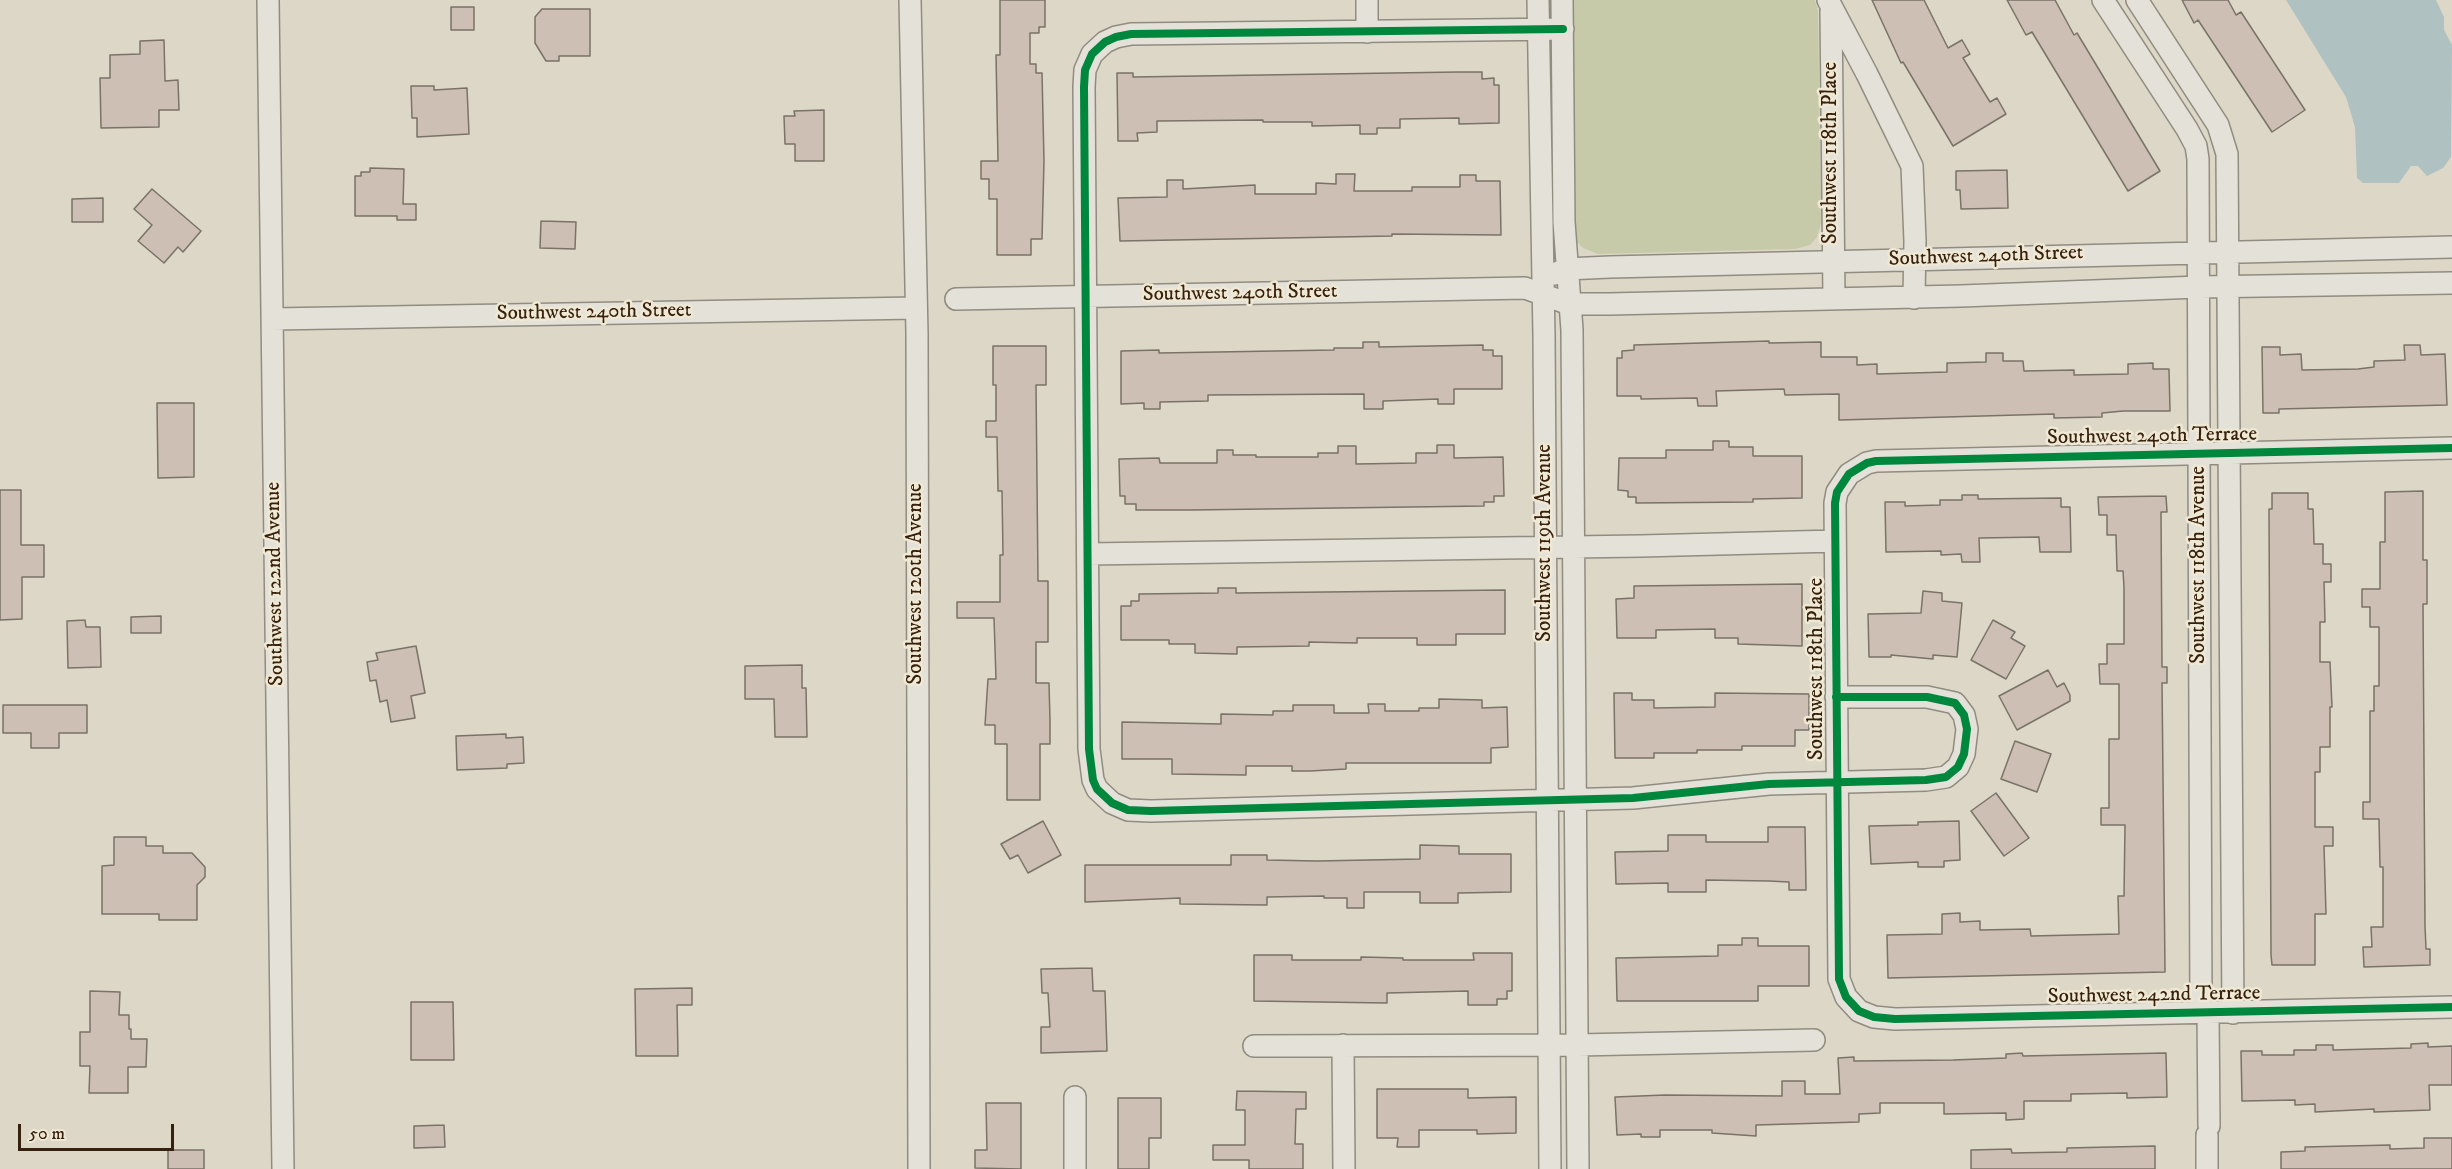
<!DOCTYPE html>
<style>
body{margin:0}
#map{position:relative;width:2452px;height:1169px;overflow:hidden;background:#dcd7c6;font-family:"IM FELL DW Pica",serif}
canvas{display:block}
.scale{position:absolute;left:18px;top:1124px;width:156px;height:27px;box-sizing:border-box;border:3px solid #37210c;border-top:0;padding-left:8px;font-size:18px;line-height:21px;white-space:nowrap;color:#37210c;-webkit-text-stroke:4px #eee8d4;paint-order:stroke}
</style>
<div id="map">
<canvas width="2452" height="1169"></canvas>
<div class="scale">50 m</div>
</div>
<script>
const c = document.querySelector('canvas').getContext('2d');
c.lineJoin = 'round';
function fillPath(path, color) { c.fillStyle = color; c.fill(path, 'evenodd'); }
const poly = rows => new Path2D(rows.map(r => 'M' + r).join(''));
function strokePath(path, color, width, dash) { c.strokeStyle = color; c.lineWidth = width; c.lineCap = dash ? 'butt' : 'round'; c.setLineDash(dash || []); c.stroke(path); }
function label(font, color, halo, rows, align = 'center') {
  c.font = font + ' "IM FELL DW Pica",serif'; c.lineWidth = 5; c.setLineDash([]); c.textBaseline = 'middle'; c.strokeStyle = halo; c.fillStyle = color; for (const [text, x, y, turn = 0] of rows) {
    c.save(); c.translate(x, y); c.rotate((+turn || 0) * Math.PI / 180); c.textAlign = isNaN(turn) ? turn : align; if (halo) c.strokeText(text, 0, 0); c.fillText(text, 0, 0); c.restore();
  }
}
fillPath(poly([
 [1569,0,1815,0,1818,11,1821,223,1817,237,1810,245,1795,249,1598,254,1583,248,1577,242,1572,228]
]), '#c7caa8');
fillPath(poly([
 [2286,0,2436,0,2444,17,2444,30,2452,45,2451,157,2443,168,2427,176,2418,166,2411,166,2399,183,2363,183,2357,178,2355,127,2346,97]
]), '#afc1c0');
const building = poly([
 [1000,0,1045,0,1045,27,1039,27,1039,33,1030,33,1030,64,1036,64,1036,73,1042,73,1044,161,1042,239,1031,239,1031,255,997,255,997,199,989,199,989,179,981,179,981,161,998,161,996,55,1000,55,1000,0],
 [1872,0,1924,0,1948,48,1962,40,1970,54,1963,58,1990,102,1997,98,2006,114,1953,146,1903,62,1901,63,1872,0],
 [2007,0,2055,0,2074,35,2077,33,2160,171,2128,191,2032,32,2026,35,2007,0],
 [2182,0,2228,0,2236,15,2241,12,2305,110,2272,132,2198,20,2194,23,2182,0],
 [451,7,474,7,474,30,451,30,451,7],
 [542,9,590,9,590,56,559,56,559,61,546,61,535,43,535,17,542,9],
 [164,40,165,81,178,80,179,110,159,110,159,127,101,128,100,78,110,78,110,55,140,54,140,41,164,40],
 [1458,72,1482,72,1482,79,1494,78,1494,85,1499,85,1499,123,1459,124,1459,118,1400,119,1400,128,1377,128,1377,134,1360,134,1360,125,1312,126,1312,122,1263,122,1263,120,1157,121,1157,132,1137,133,1138,141,1118,141,1117,73,1133,73,1133,77,1458,72],
 [411,86,434,86,434,90,467,88,469,134,417,137,417,118,412,118,411,86],
 [824,110,824,161,795,161,795,144,785,144,784,116,795,116,794,111,824,110],
 [370,168,404,169,403,204,416,204,416,220,397,220,397,216,355,216,355,176,361,176,361,172,370,172,370,168],
 [2007,170,2008,208,1961,209,1960,190,1956,190,1956,171,2007,170],
 [1336,174,1355,174,1354,191,1412,191,1412,187,1460,187,1460,175,1476,175,1476,181,1500,181,1501,235,1392,234,1392,236,1120,241,1118,198,1167,197,1167,180,1183,180,1183,189,1255,185,1255,194,1316,194,1316,183,1336,184,1336,174],
 [152,189,201,231,183,252,178,247,164,263,138,241,152,225,134,209,152,189],
 [103,198,103,222,72,222,72,199,103,198],
 [541,221,576,222,575,249,540,248,541,221],
 [1769,341,1769,343,1821,342,1821,357,1857,357,1857,365,1877,364,1877,374,1947,372,1947,363,1986,362,1986,353,2003,353,2003,361,2023,361,2024,371,2074,370,2074,375,2128,374,2128,364,2153,363,2153,369,2169,369,2170,411,2123,411,2102,413,2102,417,2054,418,2054,414,1839,420,1839,394,1785,395,1784,389,1716,391,1717,406,1698,406,1697,398,1641,399,1641,396,1617,396,1617,358,1622,358,1622,351,1634,350,1634,345,1769,341],
 [1363,342,1379,342,1379,347,1483,345,1483,350,1493,350,1493,356,1502,356,1502,389,1454,389,1454,404,1438,404,1438,399,1383,401,1383,409,1364,409,1364,394,1208,395,1208,401,1160,402,1160,409,1144,409,1144,403,1121,404,1121,351,1159,350,1159,353,1334,350,1334,348,1363,348,1363,342],
 [2404,345,2420,345,2421,355,2445,354,2447,405,2279,409,2279,413,2263,413,2262,347,2280,347,2280,355,2301,354,2302,370,2358,369,2374,367,2374,361,2405,360,2404,345],
 [993,346,1046,346,1046,385,1036,385,1038,581,1048,581,1048,642,1036,642,1036,683,1049,683,1050,721,1050,744,1040,744,1040,800,1007,800,1007,744,995,744,995,725,985,725,988,679,996,679,994,618,957,618,957,602,1000,602,1000,555,1003,555,1002,491,998,491,997,437,986,437,986,421,996,421,996,385,993,385,993,346],
 [157,403,194,403,194,477,158,478,157,403],
 [1713,441,1729,441,1729,447,1753,447,1753,456,1802,456,1802,498,1753,499,1753,502,1636,503,1636,497,1628,497,1628,491,1618,490,1619,458,1666,458,1666,450,1713,450,1713,441],
 [1437,445,1454,445,1454,458,1503,457,1504,496,1494,496,1494,502,1484,502,1484,506,1191,510,1136,510,1136,504,1125,504,1125,496,1120,496,1119,459,1159,458,1160,463,1217,463,1217,450,1233,450,1233,455,1256,455,1256,457,1318,457,1318,453,1338,453,1338,446,1356,446,1356,464,1416,463,1416,453,1437,453,1437,445],
 [0,490,21,490,21,545,44,545,44,577,22,577,22,619,0,620,0,490],
 [2423,491,2423,560,2427,560,2427,604,2423,604,2425,926,2426,949,2430,949,2430,965,2364,967,2363,947,2372,947,2371,927,2383,927,2383,867,2380,867,2379,819,2363,819,2363,802,2370,802,2370,711,2374,711,2374,686,2379,686,2379,627,2370,627,2370,607,2362,607,2362,589,2380,589,2380,542,2385,542,2385,492,2423,491],
 [2272,493,2308,493,2308,509,2313,509,2314,544,2323,544,2323,564,2331,564,2331,582,2324,582,2325,622,2320,622,2320,662,2330,662,2332,707,2330,707,2330,747,2320,747,2320,772,2315,772,2315,827,2333,827,2333,846,2324,846,2326,914,2315,914,2315,965,2272,965,2271,955,2269,509,2272,509,2272,493],
 [1962,495,1978,495,1978,499,2061,498,2061,507,2070,507,2071,552,2040,552,2039,537,1979,538,1980,562,1962,562,1961,554,1941,555,1941,551,1886,552,1885,502,1905,502,1905,506,1940,505,1940,500,1962,500,1962,495],
 [2166,496,2167,512,2161,512,2162,667,2167,667,2167,683,2162,683,2165,972,1888,978,1887,935,1942,934,1942,914,1960,913,1960,922,1980,921,1980,930,2030,929,2031,936,2119,934,2118,896,2124,896,2125,825,2101,825,2101,808,2109,808,2109,739,2119,739,2119,684,2100,684,2099,664,2107,664,2107,644,2124,644,2124,587,2123,571,2117,571,2116,535,2107,535,2107,515,2099,515,2098,497,2166,496],
 [1802,584,1802,646,1738,644,1738,638,1715,638,1715,629,1656,630,1656,638,1617,638,1616,599,1634,598,1634,586,1802,584],
 [1218,588,1236,588,1236,593,1505,590,1505,634,1456,634,1456,645,1417,645,1417,638,1357,638,1357,643,1309,642,1309,646,1237,647,1237,654,1195,653,1195,644,1169,644,1169,640,1121,640,1121,606,1131,606,1131,601,1139,601,1139,594,1218,593,1218,588],
 [1923,591,1942,593,1942,601,1962,603,1957,657,1933,655,1933,659,1891,655,1891,657,1869,657,1868,614,1921,613,1923,591],
 [161,616,161,633,131,633,131,617,161,616],
 [85,620,86,627,100,627,101,667,68,668,67,621,85,620],
 [1993,620,2015,632,2011,638,2025,646,2006,679,1971,660,1993,620],
 [416,646,425,693,411,696,415,718,391,722,387,700,380,702,376,680,370,681,367,662,378,660,376,653,416,646],
 [802,665,802,688,806,688,807,737,775,737,774,699,745,699,745,666,802,665],
 [2048,670,2057,687,2064,683,2070,695,2070,701,2017,730,1999,696,2048,670],
 [1614,693,1632,693,1632,700,1654,700,1654,708,1715,707,1715,693,1809,694,1809,730,1795,730,1795,746,1742,746,1742,750,1697,750,1697,753,1654,753,1654,758,1615,758,1614,693],
 [1439,699,1482,700,1482,708,1507,707,1508,747,1491,748,1491,763,1346,763,1346,769,1310,771,1292,771,1292,766,1246,766,1246,775,1172,774,1172,759,1122,759,1122,722,1221,724,1221,714,1273,715,1273,711,1293,711,1293,705,1334,705,1334,713,1369,713,1368,704,1385,704,1385,711,1419,711,1419,708,1439,708,1439,699],
 [3,705,87,705,87,733,59,733,59,748,31,748,31,733,3,733,3,705],
 [506,734,506,738,523,737,524,763,507,764,507,768,457,770,456,736,506,734],
 [2015,741,2051,754,2037,792,2001,779,2015,741],
 [1996,793,2029,838,2004,856,1971,811,1996,793],
 [1043,821,1061,855,1028,873,1018,855,1010,859,1001,844,1043,821],
 [1959,821,1960,860,1944,861,1944,867,1918,867,1918,862,1871,864,1869,826,1918,825,1918,822,1959,821],
 [1768,827,1805,827,1806,890,1789,890,1789,882,1769,881,1706,880,1706,892,1668,892,1668,883,1616,884,1615,852,1668,851,1668,835,1706,835,1706,842,1768,842,1768,827],
 [114,837,146,837,146,846,163,846,163,853,192,853,205,867,205,877,197,885,197,920,159,920,159,914,102,914,102,866,114,865,114,837],
 [1420,845,1459,846,1459,854,1511,854,1511,892,1458,893,1458,903,1420,903,1420,892,1364,892,1364,908,1347,908,1347,898,1324,898,1324,896,1267,897,1267,905,1180,904,1180,898,1085,902,1085,865,1231,865,1231,855,1267,855,1267,860,1317,861,1420,859,1420,845],
 [1742,938,1758,938,1758,946,1809,946,1809,986,1758,986,1758,1001,1617,1001,1616,958,1718,956,1718,945,1742,945,1742,938],
 [1473,953,1512,953,1512,991,1507,991,1507,999,1497,999,1497,1005,1468,1005,1468,991,1387,993,1387,1003,1254,1001,1254,955,1292,955,1292,960,1361,960,1361,957,1403,958,1403,960,1474,960,1473,953],
 [1092,968,1093,991,1105,991,1107,1051,1041,1053,1041,1027,1050,1027,1048,993,1042,993,1041,969,1092,968],
 [692,988,692,1005,677,1005,678,1056,636,1056,635,989,692,988],
 [90,991,120,992,119,1015,129,1015,129,1029,131,1029,131,1039,147,1039,146,1067,128,1067,128,1093,89,1093,90,1066,80,1066,80,1032,90,1032,90,991],
 [411,1002,453,1002,454,1060,411,1060,411,1002],
 [2428,1043,2428,1047,2452,1046,2452,1085,2429,1085,2430,1110,2374,1112,2374,1109,2315,1112,2315,1104,2295,1105,2295,1100,2242,1101,2241,1051,2262,1051,2262,1055,2294,1055,2294,1050,2316,1050,2316,1045,2333,1045,2333,1050,2411,1048,2411,1044,2428,1043],
 [2022,1053,2023,1056,2166,1053,2167,1097,2127,1098,2127,1093,2071,1094,2071,1101,2024,1101,2024,1119,2006,1120,2006,1113,1944,1114,1944,1103,1880,1103,1880,1113,1859,1114,1859,1122,1756,1125,1756,1136,1712,1133,1712,1130,1660,1130,1660,1137,1641,1137,1641,1134,1617,1135,1615,1097,1665,1095,1782,1096,1782,1081,1805,1081,1805,1094,1840,1094,1838,1058,1854,1057,1854,1061,1953,1060,2006,1058,2006,1054,2022,1053],
 [1377,1089,1468,1089,1468,1098,1516,1097,1516,1133,1477,1134,1477,1130,1419,1130,1419,1147,1397,1147,1398,1138,1377,1138,1377,1089],
 [1237,1091,1306,1092,1306,1109,1296,1109,1295,1144,1303,1144,1303,1169,1249,1169,1249,1160,1213,1160,1213,1145,1245,1145,1245,1110,1236,1110,1237,1091],
 [1118,1098,1161,1098,1161,1138,1149,1138,1149,1169,1118,1169,1118,1098],
 [986,1103,1021,1103,1021,1169,975,1168,975,1150,987,1150,986,1103],
 [444,1125,445,1147,414,1148,414,1126,444,1125],
 [2424,1138,2452,1138,2452,1169,2281,1169,2281,1152,2305,1151,2305,1147,2390,1145,2390,1149,2424,1148,2424,1138],
 [2155,1146,2155,1169,1971,1169,1971,1150,2011,1149,2012,1153,2067,1152,2067,1148,2155,1146],
 [168,1150,204,1150,204,1169,168,1169,168,1150]
]);
fillPath(building, '#cdbfb4');
strokePath(building, '#7a7367', 1.5);
const minor = poly([
 [268,0,283,1169],
 [910,0,917,333,919,1169],
 [1367,0,1367,32],
 [1538,0,1544,336,1550,1169],
 [1562,0,1564,222,1572,330,1578,1169],
 [1828,0,1867,74,1912,166,1915,241,1914,298],
 [2103,0,2187,129,2196,146,2198,159,2201,1013],
 [2137,0,2218,125,2227,154,2233,1013],
 [1831,11,1834,299],
 [1563,29,1131,34,1116,37,1105,42,1092,54,1085,70,1084,87,1089,749,1093,780,1097,789,1112,803,1128,810,1151,811,1633,798,1769,784,1926,780,1946,777,1958,767,1964,754,1967,729,1964,715,1955,703,1927,697,1836,697],
 [1554,274,1566,269,1610,267,2452,247],
 [956,299,1525,288,1569,304,1609,304,1961,296,2199,287,2452,283],
 [273,319,916,308],
 [2452,448,1876,461,1867,463,1849,474,1837,492,1835,503,1839,979,1846,997,1859,1011,1874,1017,1895,1019,2452,1007],
 [1088,554,1641,546,1835,541],
 [2208,1013,2209,1126],
 [1343,1045,1344,1169],
 [1254,1046,1578,1045,1814,1040],
 [1075,1097,1075,1169],
 [2207,1135,2207,1169]
]);
strokePath(minor, '#918c80', 24);
strokePath(minor, '#e4e1d9', 21);
strokePath(poly([
 [1563,29,1131,34,1116,37,1105,42,1092,54,1085,70,1084,87,1089,749,1093,780,1097,789,1112,803,1128,810,1151,811,1633,798,1769,784,1926,780,1946,777,1958,767,1964,754,1967,729,1964,715,1955,703,1927,697,1836,697],
 [2452,448,1876,461,1867,463,1849,474,1837,492,1835,503,1839,979,1846,997,1859,1011,1874,1017,1895,1019,2452,1007]
]), '#00873e', 8);
label('21px', '#37210c', '#eee8d4', [
 ["Southwest 118th Place",1832,153,-90],
 ["Southwest 240th Street",1986,257,-2],
 ["Southwest 240th Street",1240,294,-1],
 ["Southwest 240th Street",594,313,-1],
 ["Southwest 240th Terrace",2152,437,-1],
 ["Southwest 119th Avenue",1546,543,-90],
 ["Southwest 118th Avenue",2200,565,-90],
 ["Southwest 122nd Avenue",276,584,-91],
 ["Southwest 120th Avenue",917,584,-90],
 ["Southwest 118th Place",1818,669,-90],
 ["Southwest 242nd Terrace",2154,996,-1]
]);
</script>
